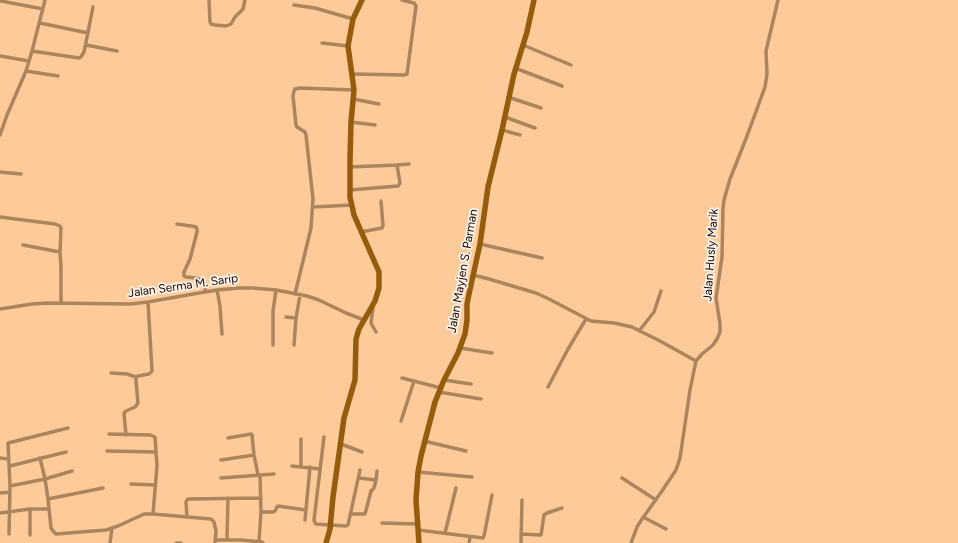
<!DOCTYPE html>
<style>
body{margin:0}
canvas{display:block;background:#fccb99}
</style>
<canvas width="958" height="543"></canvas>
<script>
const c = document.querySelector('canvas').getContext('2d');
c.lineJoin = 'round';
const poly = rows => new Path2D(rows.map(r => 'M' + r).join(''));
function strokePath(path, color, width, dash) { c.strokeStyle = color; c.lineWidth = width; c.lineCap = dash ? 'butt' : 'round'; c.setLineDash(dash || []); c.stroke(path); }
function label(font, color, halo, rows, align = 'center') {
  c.font = font + ' Figtree,sans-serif'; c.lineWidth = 3.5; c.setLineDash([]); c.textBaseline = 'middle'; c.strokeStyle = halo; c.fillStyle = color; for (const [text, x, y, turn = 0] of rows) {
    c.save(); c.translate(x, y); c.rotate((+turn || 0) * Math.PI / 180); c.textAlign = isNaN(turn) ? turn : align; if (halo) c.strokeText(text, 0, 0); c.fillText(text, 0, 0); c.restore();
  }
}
strokePath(poly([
 [209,0,210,22,211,24,215,25,226,26,231,24,235,17,243,9,245,0],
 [1,1,43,9],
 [294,5,315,8,353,19],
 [40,23,88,33],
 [322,43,348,46],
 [86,45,117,51],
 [523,45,571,65],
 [32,51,79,58,81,57,84,52,93,7],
 [0,56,29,61],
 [515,68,562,86],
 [26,71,58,76],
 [353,74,404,75,407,74,416,6,414,3,402,0],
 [508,97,541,108],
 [353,99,379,104],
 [505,117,535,128],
 [351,122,375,125],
 [502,130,520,135],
 [0,135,7,115,26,71,32,51,45,0],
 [397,165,409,164],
 [350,167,397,165,400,183,398,186,350,190],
 [0,172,21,174],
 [313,207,352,205],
 [0,217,55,224,60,226,61,228,60,252,61,268,61,302],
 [177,224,191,226,196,227,197,229,197,232,190,259,184,272,184,276,186,277,195,278,202,280,204,282,205,285,205,292],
 [361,232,382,228,383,226,381,201],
 [480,244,542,258],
 [23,245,60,252],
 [473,275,489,279,536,293,549,299,591,321,614,323,632,327,660,341,696,361],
 [217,290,220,306,222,334],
 [295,294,311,228,313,199,306,135,305,132,297,127,296,125,293,96,294,91,295,89,300,88,354,90],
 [373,308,371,323,376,332],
 [0,309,32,304,48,303,130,304,148,302,193,294,217,290,239,288,253,288,276,290,307,296,319,300,346,313,364,320],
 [286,317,296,318],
 [639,331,654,312,661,291],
 [273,345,273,311,276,290],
 [294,345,296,318,300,295],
 [460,348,492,353],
 [111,373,127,374,136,377],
 [402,378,441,388],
 [444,380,471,384],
 [548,387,568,349,586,319],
 [439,392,481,399],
 [401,421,414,381],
 [109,434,150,435,155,437,157,466,153,514],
 [126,435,124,413,126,411,135,407,138,403,136,381,136,377,138,376,149,374,152,371,148,302],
 [324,437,314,520,315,523,316,524,345,526,348,525,360,470],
 [228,438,251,434,252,435,254,455,258,475],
 [424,441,466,451],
 [341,444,362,452],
 [107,451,156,452],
 [0,458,8,459],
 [40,458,45,479,48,499,103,488],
 [221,460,254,455],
 [10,466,66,452],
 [292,466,320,469],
 [301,466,301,439],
 [418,472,472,477],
 [221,478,274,474],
 [359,478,376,480,377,471],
 [622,478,656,500],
 [131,484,155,485],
 [10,486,45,479,72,471],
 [0,493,10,492],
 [48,499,51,528,53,531,56,534,106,530,118,526,144,514,153,514,211,519,214,522,216,531,215,543],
 [30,509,30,535],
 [261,512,273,512,275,511,277,507,278,506,306,510],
 [0,513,30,509,49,509],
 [350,514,365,514,370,495,371,491,374,488,376,480],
 [187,517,186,502,187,500,188,499,261,498],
 [643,517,666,529],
 [305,520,310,467],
 [382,523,418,524],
 [418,530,483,538,484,536,492,495],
 [445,533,456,488],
 [9,534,10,486,8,443,68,428],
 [521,534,541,535,544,515,547,513,562,508],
 [227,539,228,498],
 [215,540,241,540,262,542,263,543],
 [259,541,261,512,260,475],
 [110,543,112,528],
 [176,543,181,543],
 [469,543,470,537],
 [521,543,522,500],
 [631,543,637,527,642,519,662,491,676,470,680,458,690,390,696,361,702,354,713,345,717,339,720,332,720,324,716,298,722,257,723,209,724,200,730,179,747,136,765,87,767,74,766,51,778,0]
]), '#ad855c', 3.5);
strokePath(poly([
 [326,543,330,529,333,497,344,418,355,380,356,339,359,329,375,301,379,288,379,272,354,215,350,197,350,160,351,122,354,90,348,46,353,19,362,0],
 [419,543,416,500,418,472,421,456,435,402,444,380,458,353,465,334,467,320,467,304,469,294,480,244,488,187,502,130,514,74,527,32,534,0]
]), '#965c0e', 5.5);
label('12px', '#180800', '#fff4ea', [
 ["Jalan Husly Marik",711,255,-86],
 ["Jalan Mayjen S. Parman",463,271,-80],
 ["Jalan Serma M. Sarip",183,286,-8]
]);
</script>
